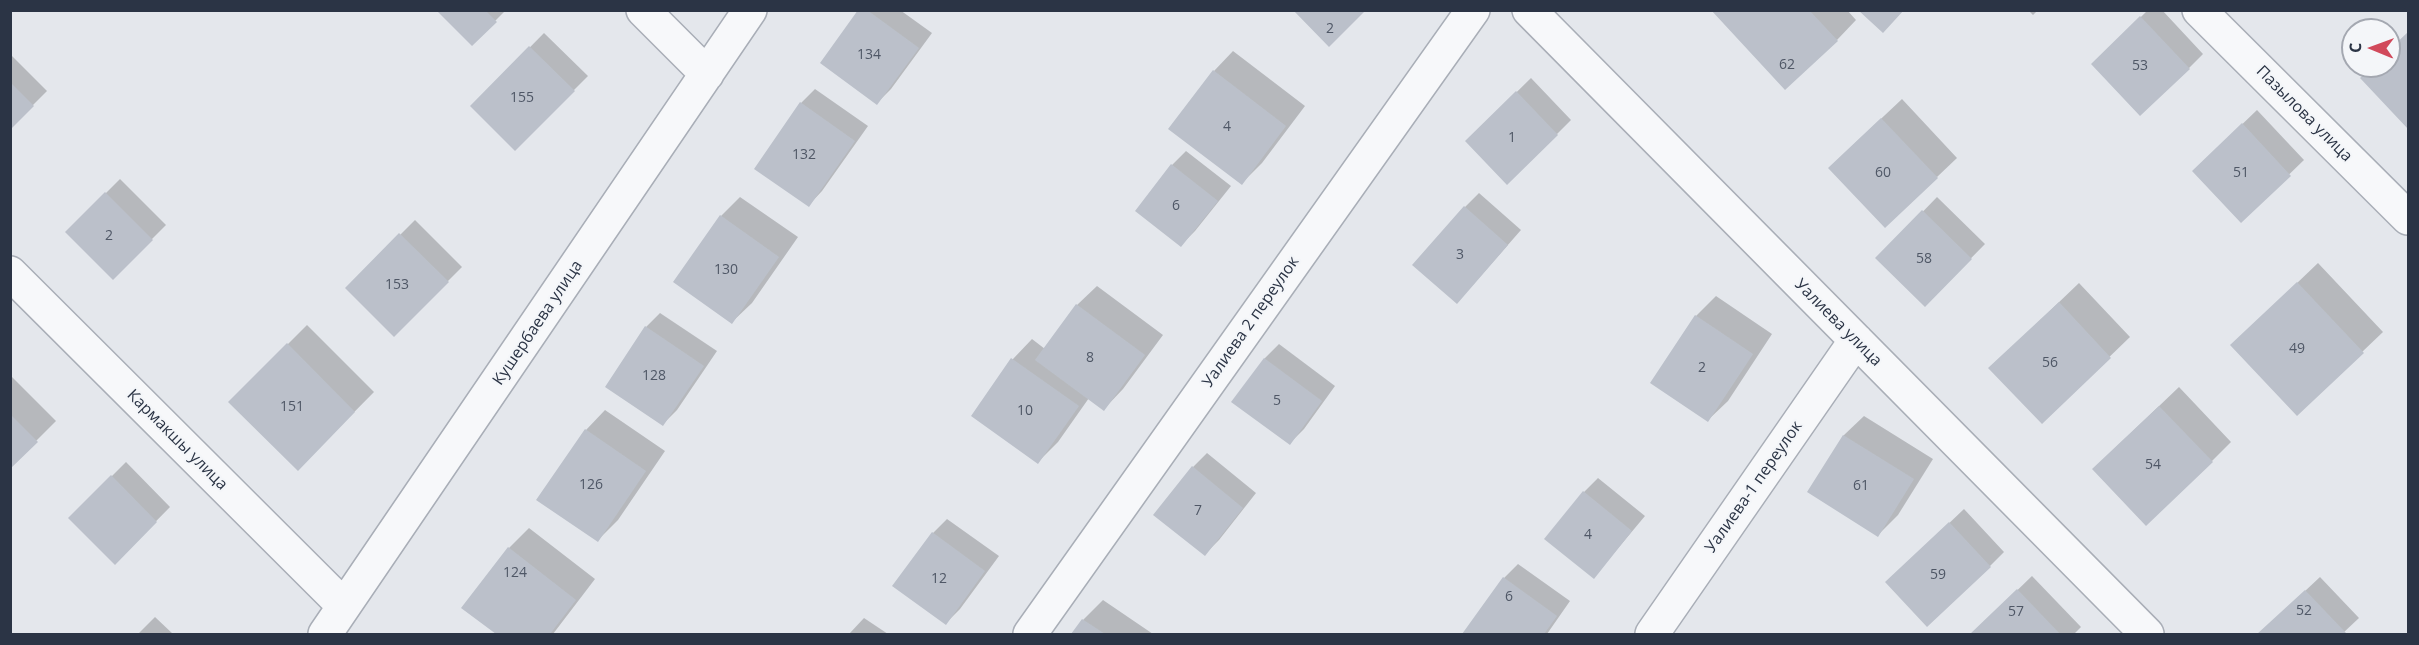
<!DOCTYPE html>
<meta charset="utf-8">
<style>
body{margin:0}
#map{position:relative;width:2419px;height:645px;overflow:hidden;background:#e4e7ec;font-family:"Open Sans",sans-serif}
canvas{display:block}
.frame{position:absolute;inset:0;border:12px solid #2b3445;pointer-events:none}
.north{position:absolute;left:2341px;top:18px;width:60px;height:60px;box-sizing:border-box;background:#f4f6f9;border:2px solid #a4a8b1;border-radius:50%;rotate:271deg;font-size:16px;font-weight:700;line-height:24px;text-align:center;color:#2b3445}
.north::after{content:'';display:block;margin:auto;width:21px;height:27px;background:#d1495b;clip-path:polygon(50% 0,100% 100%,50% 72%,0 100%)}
</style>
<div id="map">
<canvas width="2419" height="645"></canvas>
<div class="frame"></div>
<div class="north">С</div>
</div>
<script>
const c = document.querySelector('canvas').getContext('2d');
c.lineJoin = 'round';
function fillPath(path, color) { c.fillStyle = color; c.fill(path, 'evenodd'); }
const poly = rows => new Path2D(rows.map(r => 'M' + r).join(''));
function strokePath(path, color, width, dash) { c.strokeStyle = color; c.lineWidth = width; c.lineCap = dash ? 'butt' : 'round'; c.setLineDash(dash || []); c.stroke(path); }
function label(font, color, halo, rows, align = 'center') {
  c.font = font + ' "Open Sans",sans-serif'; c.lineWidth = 4.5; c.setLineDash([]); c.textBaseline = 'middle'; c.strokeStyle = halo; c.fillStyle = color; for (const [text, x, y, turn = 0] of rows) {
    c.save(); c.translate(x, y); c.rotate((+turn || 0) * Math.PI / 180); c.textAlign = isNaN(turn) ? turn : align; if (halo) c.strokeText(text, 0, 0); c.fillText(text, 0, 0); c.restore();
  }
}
fillPath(poly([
 [438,10,506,10,472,44],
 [860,10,900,10,932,33,891,89,877,103],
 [1713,10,1847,10,1856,20,1837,40],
 [2028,10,2038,10,2033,15],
 [2148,10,2162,10,2203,54,2189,68,2093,64],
 [544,33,588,76,515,149,472,106],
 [2408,33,2408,126,2362,78,2374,66,2389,66,2389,51],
 [1233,51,1305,106,1262,163,1242,183,1214,71],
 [10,54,47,91,10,128],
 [1531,78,1571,120,1557,134,1467,141],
 [815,89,868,126,822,191,808,206,801,103],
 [1902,99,1957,158,1937,177,1850,148],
 [2257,110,2304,160,2241,221,2208,157],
 [1186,151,1231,186,1195,231,1181,245,1137,210,1172,165],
 [120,179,166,225,113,278,67,232],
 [1479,193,1521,230,1471,287,1465,207],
 [740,197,798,237,752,303,732,322,721,216],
 [1937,197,1985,244,1925,305,1878,258],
 [415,220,462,267,394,335,347,288],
 [2318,263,2383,332,2297,414,2252,326],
 [2079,283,2130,337,2042,422,2010,349],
 [1097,286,1163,335,1123,389,1104,409,1089,398,1058,442,1038,462,973,416,1013,359,1032,339,1045,349,1077,305],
 [1716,296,1772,334,1728,401,1708,420,1652,382,1696,316],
 [660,313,717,351,677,410,663,424,646,327],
 [307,325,374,392,298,469,230,402],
 [1279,344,1335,386,1304,429,1290,443,1233,402,1265,358],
 [10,375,56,421,10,467],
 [2179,387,2231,442,2212,461,2114,449],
 [605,410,665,451,618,520,598,540,586,430],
 [1864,416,1933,459,1898,515,1878,535,1809,492,1844,435],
 [1207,453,1256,493,1219,540,1205,554,1193,467],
 [126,462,170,507,115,563,70,518],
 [1598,478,1645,516,1594,577,1584,492],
 [1964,509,2004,552,1990,566,1902,568],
 [947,519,999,556,960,609,946,623,894,586,933,533],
 [529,528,595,579,553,634,498,634,463,608,509,548],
 [1518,564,1570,601,1547,634,1464,634,1504,578],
 [2032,576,2081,627,2074,634,1972,634],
 [2320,577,2359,618,2342,634,2259,634],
 [1103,600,1153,634,1073,634,1083,620],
 [155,617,173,634,138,634],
 [864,618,888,634,849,634]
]), '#0003');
fillPath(poly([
 [436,10,485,10,497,22,472,46],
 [858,10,867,10,919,48,877,105,820,63],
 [1293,10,1366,10,1329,47],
 [1711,10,1809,10,1838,41,1785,90],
 [1858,10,1904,10,1883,33],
 [2140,16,2190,69,2140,116,2091,64],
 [2408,32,2408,129,2360,78,2372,66,2389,66,2389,50],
 [529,46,575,91,515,151,470,106],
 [1213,70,1286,126,1242,185,1168,129],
 [10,82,34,106,10,130],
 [1516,91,1558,135,1507,185,1465,141],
 [800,102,855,141,809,207,754,169],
 [1881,118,1938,178,1885,228,1828,168],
 [2242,123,2291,176,2241,223,2192,171],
 [1171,164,1218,201,1181,247,1135,211],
 [105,192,153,240,113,280,65,232],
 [1464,206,1508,245,1457,304,1412,265],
 [1922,210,1972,259,1925,307,1875,258],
 [720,215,779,257,732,324,673,282],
 [399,233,449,282,394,337,345,288],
 [2297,282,2364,353,2297,416,2230,345],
 [2059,302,2111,358,2042,424,1988,368],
 [1076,304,1145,355,1104,411,1035,360],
 [1695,315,1753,354,1708,422,1650,383],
 [645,326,704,366,663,426,605,387],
 [287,343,355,412,298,471,228,402],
 [1011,358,1079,406,1038,464,971,416],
 [1264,358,1322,401,1290,445,1231,402],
 [2159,406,2213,462,2146,526,2092,469],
 [10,414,38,442,10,469],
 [585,429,646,471,598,542,536,500],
 [1843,435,1914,479,1878,537,1807,492],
 [1192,466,1243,508,1205,556,1153,515],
 [111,475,157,522,115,565,68,518],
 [1583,491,1632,531,1594,579,1544,539],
 [1949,522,1991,567,1927,627,1885,582],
 [932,532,985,571,946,625,892,586],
 [508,547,576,600,550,634,496,634,461,608],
 [1503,577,1557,616,1544,634,1462,634],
 [2017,589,2060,634,1970,634],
 [2305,590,2346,633,2344,634,2257,634],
 [1082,619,1105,634,1071,634]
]), '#bbc0ca');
const minor = poly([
 [643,10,707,74],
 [1529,10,2147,634],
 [2199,10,2408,218],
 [10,273,344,606],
 [325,634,750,10],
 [1030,634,1473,10],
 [1652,634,1856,340]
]);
strokePath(minor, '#a9aeb7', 36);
strokePath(minor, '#f7f8fa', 33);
label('14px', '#4f5766', null, [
 ["2",1330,29],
 ["134",869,55],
 ["62",1787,65],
 ["53",2140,66],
 ["155",522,98],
 ["4",1227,127],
 ["1",1512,138],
 ["132",804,155],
 ["60",1883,173],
 ["51",2241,173],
 ["6",1176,206],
 ["2",109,236],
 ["3",1460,255],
 ["58",1924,259],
 ["130",726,270],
 ["153",397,285],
 ["49",2297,349],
 ["8",1090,358],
 ["56",2050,363],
 ["2",1702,368],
 ["128",654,376],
 ["5",1277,401],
 ["151",292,407],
 ["10",1025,411],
 ["54",2153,465],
 ["126",591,485],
 ["61",1861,486],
 ["7",1198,511],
 ["4",1588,535],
 ["124",515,573],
 ["59",1938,575],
 ["12",939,579],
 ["6",1509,597],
 ["52",2304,611],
 ["57",2016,612]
]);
label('16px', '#2b3445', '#f4f6f9', [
 ["Пазылова улица",2304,114,45],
 ["Уалиева 2 переулок",1251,322,-55],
 ["Кушербаева улица",538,323,-56],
 ["Уалиева улица",1838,323,45],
 ["Кармакшы улица",177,440,45],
 ["Уалиева-1 переулок",1754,487,-55]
]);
</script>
